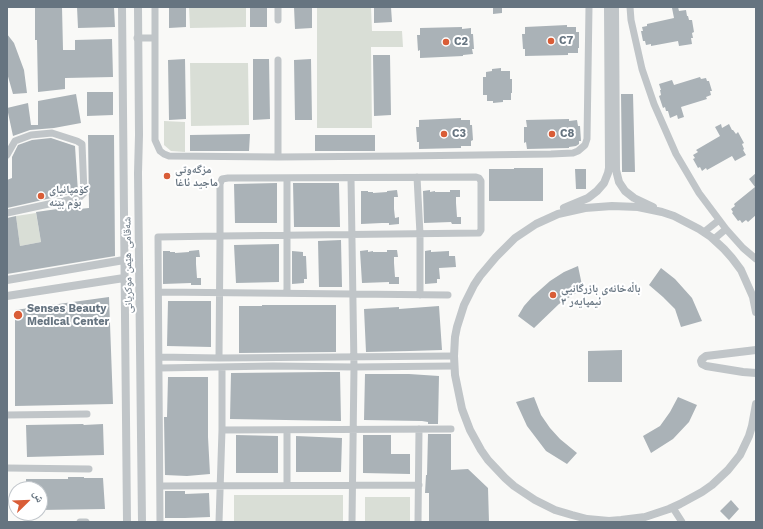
<!DOCTYPE html>
<meta charset="utf-8">
<style>
body{margin:0}
#map{position:relative;width:763px;height:529px;overflow:hidden;background:#f9f9f7;font-family:"Work Sans","Noto Naskh Arabic",sans-serif}
canvas{display:block}
.frame{position:absolute;inset:0;border:8px solid #667480;pointer-events:none}
.north{position:absolute;left:8px;top:481px;width:40px;height:40px;box-sizing:border-box;background:#fff;border:1px solid #c2c7cc;border-radius:50%;rotate:67deg;font-size:11px;font-weight:700;line-height:16px;text-align:center;color:#667480}
.north::after{content:'';display:block;margin:auto;width:14px;height:18px;background:#d95d37;clip-path:polygon(50% 0,100% 100%,50% 72%,0 100%)}
</style>
<div id="map">
<canvas width="763" height="529"></canvas>
<div class="frame"></div>
<div class="north">ش</div>
</div>
<script>
const c = document.querySelector('canvas').getContext('2d');
c.lineJoin = 'round';
function fillPath(path, color) { c.fillStyle = color; c.fill(path, 'evenodd'); }
const poly = rows => new Path2D(rows.map(r => 'M' + r).join(''));
function strokePath(path, color, width, dash) { c.strokeStyle = color; c.lineWidth = width; c.lineCap = dash ? 'butt' : 'round'; c.setLineDash(dash || []); c.stroke(path); }
function label(font, color, halo, rows, align = 'center') {
  c.font = font + ' "Work Sans","Noto Naskh Arabic",sans-serif'; c.lineWidth = 4; c.setLineDash([]); c.textBaseline = 'middle'; c.strokeStyle = halo; c.fillStyle = color; for (const [text, x, y, turn = 0] of rows) {
    c.save(); c.translate(x, y); c.rotate((+turn || 0) * Math.PI / 180); c.textAlign = isNaN(turn) ? turn : align; if (halo) c.strokeText(text, 0, 0); c.fillText(text, 0, 0); c.restore();
  }
}
fillPath(poly([
 [189,7,246,7,246,27,190,28],
 [317,7,371,7,372,31,402,31,403,47,371,47,372,128,317,128],
 [190,63,248,63,249,125,191,126],
 [164,121,185,122,185,152,171,151,164,145],
 [36,213,41,242,20,246,16,216],
 [234,495,343,495,343,522,234,522],
 [365,497,410,497,410,522,365,522]
]), '#d9ded6');
fillPath(poly([
 [35,7,62,7,63,50,75,50,75,40,112,39,113,77,65,78,65,89,38,92,37,40,35,40],
 [77,7,114,7,115,27,78,28],
 [169,7,186,7,186,27,169,28],
 [250,7,267,7,267,27,250,27],
 [294,7,312,7,312,28,295,29],
 [374,7,391,7,392,22,374,23],
 [493,7,502,7,502,13,493,14],
 [678,7,679,11,686,10,687,16,688,16,689,20,692,20,694,32,692,33,693,38,691,38,692,44,679,46,678,41,651,46,651,44,646,45,645,41,643,41,641,31,643,31,642,27,647,26,647,24,674,18,672,8],
 [567,25,567,27,576,27,576,32,579,32,579,48,578,48,578,53,568,53,568,55,525,56,525,49,523,49,522,34,525,34,525,27],
 [462,27,462,29,471,28,471,34,473,34,474,49,472,49,473,54,463,55,463,56,420,58,420,50,418,51,417,35,420,35,420,28],
 [7,34,14,43,24,70,27,93,13,94,7,73],
 [373,55,390,55,391,115,374,116],
 [185,59,186,119,169,120,168,60],
 [253,59,269,59,270,119,253,120],
 [311,59,312,120,295,120,294,60],
 [501,68,501,71,510,71,510,79,512,79,512,93,511,93,511,100,503,100,503,102,493,103,493,101,487,101,487,95,483,95,483,77,486,77,486,72,492,71,492,69],
 [700,77,701,79,706,78,707,81,709,81,712,91,710,91,711,95,706,97,707,99,681,107,684,117,678,119,677,115,670,118,668,111,666,111,665,107,663,108,659,96,661,95,660,90,661,90,659,84,672,80,674,85],
 [87,92,113,92,113,115,87,116],
 [76,94,81,123,54,128,30,130,13,136,7,108,28,103,31,125,38,125,38,101],
 [621,94,633,94,635,172,622,172,622,169],
 [461,118,461,120,470,120,470,125,472,125,473,140,471,141,471,146,461,146,461,148,419,149,419,142,417,142,416,127,419,127,419,120],
 [569,119,569,121,577,120,578,126,580,126,581,141,579,141,579,144,576,146,569,147,569,148,527,149,526,142,524,143,524,127,527,127,526,120],
 [721,124,722,128,729,124,732,130,733,130,736,134,738,132,744,143,742,144,744,149,743,150,746,155,735,161,732,156,707,170,706,168,702,171,700,167,698,168,693,159,695,158,693,155,698,152,696,150,720,136,715,127],
 [250,134,249,151,190,151,190,135],
 [88,135,114,135,115,256,7,274,7,218,16,216,20,246,41,242,36,212,79,206,79,209,89,208],
 [315,135,375,135,375,151,315,151],
 [51,138,75,146,78,192,7,208,7,180,12,178,12,157,18,145,32,140],
 [514,168,543,168,543,201,489,201,489,169,514,169],
 [575,169,586,169,586,189,576,189],
 [756,173,756,215,748,222,746,220,742,223,740,220,738,221,732,213,733,212,731,209,735,206,734,204,755,187,749,179],
 [277,183,277,223,235,223,234,184],
 [293,183,339,183,340,227,294,227],
 [397,190,398,197,394,197,394,209,395,218,399,217,399,224,389,225,389,223,382,223,361,224,361,191,368,191,368,192,373,192,373,193,387,192,387,191],
 [430,190,430,192,435,191,435,192,450,192,450,190,460,190,460,197,456,197,456,203,457,217,461,217,461,224,452,224,451,222,424,223,423,191],
 [341,240,342,287,319,287,318,241],
 [279,244,279,282,236,283,234,245],
 [199,250,200,257,196,257,196,264,197,278,201,278,201,285,191,285,191,283,163,284,163,251,170,251,170,252,175,252,175,253,189,252,189,251],
 [368,250,368,252,373,251,373,252,387,252,387,250,397,250,398,257,394,257,394,263,395,277,399,277,399,284,389,284,389,282,362,283,360,251],
 [431,250,431,252,449,251,449,256,455,256,456,267,439,268,440,279,437,279,437,283,425,284,425,251],
 [292,251,303,252,303,256,306,256,307,279,304,279,304,283,292,284],
 [578,266,583,290,576,293,559,304,534,328,518,316,524,306,532,297,550,281,564,272],
 [661,268,675,279,692,298,702,321,681,327,675,309,663,297,649,285],
 [109,297,113,404,15,406,15,310],
 [168,301,211,301,211,347,167,346],
 [262,305,336,305,336,352,239,353,239,306,262,306],
 [439,306,442,350,410,351,366,352,364,309,399,307,399,309],
 [622,350,622,382,588,382,588,351],
 [326,372,340,372,341,421,230,419,231,373],
 [365,374,409,374,439,376,438,424,428,424,428,422,422,421,364,420],
 [168,377,208,377,208,437,210,474,187,476,165,475,164,417,167,417],
 [534,397,541,415,550,428,560,439,577,453,567,464,546,451,527,426,516,402],
 [678,397,697,405,689,422,673,439,651,453,643,436,660,426,670,412],
 [83,424,84,425,103,424,104,455,27,457,26,425],
 [428,434,451,434,451,470,468,469,488,488,489,522,429,522,429,493,425,493,426,475,427,475],
 [236,435,278,436,278,473,236,473],
 [363,435,391,435,391,454,410,454,410,474,363,473],
 [296,436,342,438,341,472,296,472],
 [68,477,84,477,84,478,103,478,105,509,40,510,40,489,26,489,26,479,68,479],
 [165,491,185,491,185,494,209,493,210,517,185,518,165,518],
 [731,500,739,509,729,520,720,511]
]), '#aab2b7');
strokePath(poly([
 [155,7,155,140,160,151,164,154,169,156,278,157,403,156,551,154,573,153,578,151,585,145,587,139,589,7],
 [278,7,278,20],
 [630,7,631,20,642,69,654,104,676,154,699,193,726,229,743,248,756,259],
 [137,38,155,38],
 [7,155,15,141,31,135,52,133,77,141,82,144,84,193,80,197,72,199,7,213],
 [278,157,278,60],
 [417,177,420,234,420,295],
 [287,178,287,293],
 [351,178,354,367,352,522],
 [704,232,719,220],
 [714,239,726,229],
 [159,292,448,295],
 [159,357,219,358,454,356],
 [159,368,273,366,354,367,454,366],
 [7,415,87,414],
 [222,430,451,429],
 [287,430,287,485],
 [7,468,89,469],
 [160,486,419,485],
 [673,508,682,522],
 [80,522,86,522],
 [160,522,158,237,220,236,479,233,481,230,481,181,479,178,476,177,228,178,222,179,220,184,220,236,219,358],
 [219,522,222,430,222,367],
 [418,522,419,429]
]), '#c0c5c8', 7);
strokePath(poly([
 [122,7,127,522],
 [138,7,139,135,138,173,142,522],
 [615,7,616,170,619,182,625,191,634,198,653,207],
 [564,208,588,198,597,191,604,183,608,173,609,168,608,7],
 [7,280,124,260],
 [7,296,124,278],
 [756,312,753,297,741,270,732,258,724,249,711,237,699,229,674,216,662,212,638,207,612,206,585,208,558,214,536,224,515,238,496,257,480,276,474,285,464,305,457,327,455,337,454,356,455,375,462,409,470,430,481,450,488,460,505,478,514,486,535,500,555,510,572,515,587,519,609,521,621,520,645,517,669,509,680,504,702,492,712,485,728,470,740,455,749,436,752,426,756,404],
 [756,350,706,356,702,359,701,361,702,364,706,366,743,372,756,373]
]), '#c0c5c8', 8);
for (const [x, y, r, color] of [
 [551,41,4,"#d95d37"],
 [446,42,4,"#d95d37"],
 [444,134,4,"#d95d37"],
 [552,134,4,"#d95d37"],
 [167,176,4,"#d95d37"],
 [41,196,4,"#d95d37"],
 [553,295,4,"#d95d37"],
 [18,315,5,"#d95d37"]
]) { const dot = new Path2D(); dot.arc(x, y, r, 0, 2 * Math.PI); c.fillStyle = color; c.fill(dot); strokePath(dot, '#fff', 1.5); }
label('bold 11px', '#667480', '#fff', [
 ["C7",559,41],
 ["C2",454,42],
 ["C3",452,134],
 ["C8",560,134],
 ["مزگەوتی",175,170],
 ["ماجید ئاغا",175,183],
 ["کۆمپانیای",49,190],
 ["بۆم بێنە",49,203],
 ["باڵەخانەی بازرگانیی",561,289],
 ["ئیمپایەر ٣",561,302],
 ["Senses Beauty",27,309],
 ["Medical Center",27,322]
], 'left');
label('11px', '#667480', '#fff', [
 ["شەقامی هێمن موکریانی",128,265,-91]
]);
</script>
